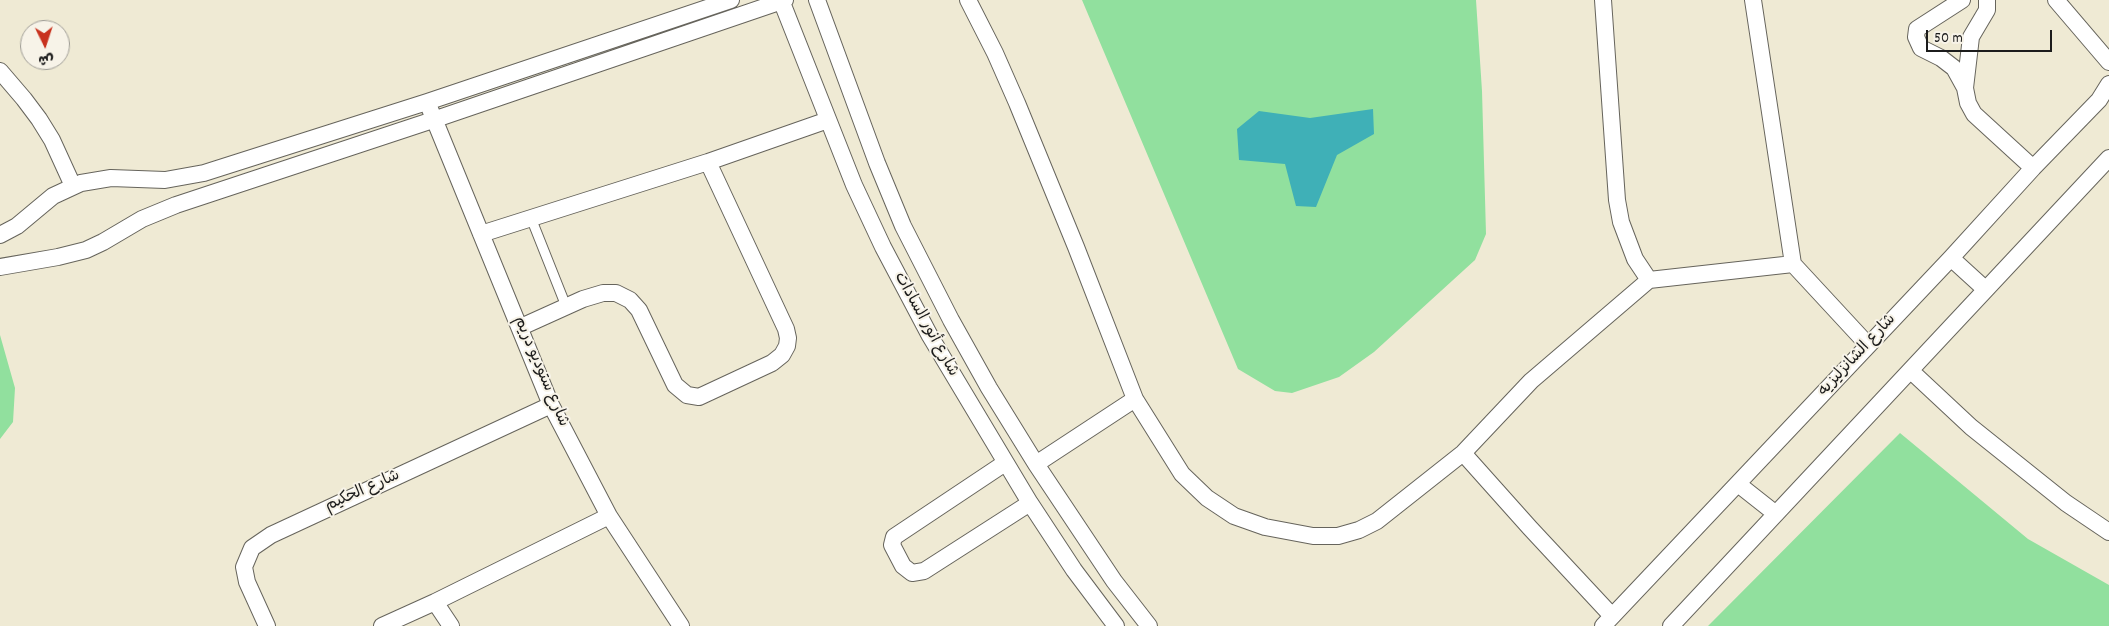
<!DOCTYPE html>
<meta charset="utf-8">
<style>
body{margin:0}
#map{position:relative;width:2109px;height:626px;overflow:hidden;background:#efead4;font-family:Dekko,"Playpen Sans Arabic",sans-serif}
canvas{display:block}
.north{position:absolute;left:20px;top:20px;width:50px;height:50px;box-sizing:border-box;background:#f7f3e8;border:1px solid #9f9d96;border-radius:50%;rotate:176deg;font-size:14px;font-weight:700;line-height:20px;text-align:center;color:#1c1c1c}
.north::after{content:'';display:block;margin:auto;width:18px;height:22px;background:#c8321e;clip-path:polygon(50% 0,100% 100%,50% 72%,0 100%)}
.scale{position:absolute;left:1926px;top:30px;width:126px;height:22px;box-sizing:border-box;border:2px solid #1c1c1c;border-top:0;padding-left:6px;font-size:15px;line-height:18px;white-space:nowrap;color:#1c1c1c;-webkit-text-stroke:4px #f7f3e8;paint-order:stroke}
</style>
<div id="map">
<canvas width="2109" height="626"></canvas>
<div class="north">ش</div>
<div class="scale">50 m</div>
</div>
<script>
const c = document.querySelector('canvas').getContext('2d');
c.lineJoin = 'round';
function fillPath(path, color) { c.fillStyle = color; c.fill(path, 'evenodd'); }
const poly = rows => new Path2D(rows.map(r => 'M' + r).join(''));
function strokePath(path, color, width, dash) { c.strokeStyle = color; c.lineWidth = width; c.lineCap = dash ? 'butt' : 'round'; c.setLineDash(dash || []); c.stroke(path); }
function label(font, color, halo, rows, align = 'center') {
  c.font = font + ' Dekko,"Playpen Sans Arabic",sans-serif'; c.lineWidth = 4; c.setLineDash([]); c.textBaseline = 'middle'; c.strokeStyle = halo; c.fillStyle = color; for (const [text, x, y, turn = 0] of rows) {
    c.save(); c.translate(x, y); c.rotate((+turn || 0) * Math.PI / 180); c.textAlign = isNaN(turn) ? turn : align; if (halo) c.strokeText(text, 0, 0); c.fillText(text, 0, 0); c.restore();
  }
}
fillPath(poly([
 [1082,0,1476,0,1482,91,1486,234,1475,260,1374,352,1339,377,1292,393,1275,391,1238,369],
 [0,335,15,388,13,422,0,439],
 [1900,433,2028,539,2109,585,2109,626,1708,626]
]), '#91e09e');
fillPath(poly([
 [1373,109,1374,134,1337,155,1316,207,1296,206,1285,164,1239,160,1237,129,1259,111,1310,118]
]), '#3fb0b7');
const service = poly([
 [531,218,566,306]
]);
const minor = poly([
 [781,0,854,185,883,247,930,336,1030,503,1074,570,1116,626],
 [817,0,877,163,903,226,951,320,989,388,1036,464,1114,581,1149,626],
 [968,0,995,53,1017,103,1076,247,1135,399,1182,474,1207,498,1234,516,1265,527,1313,536,1338,536,1359,530,1377,521,1463,453,1531,381,1649,280,1793,264,1868,345],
 [1603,0,1617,200,1621,222,1635,259,1649,280],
 [1753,0,1793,264],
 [1962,0,1917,29,1916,37,1921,48,1941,58,1954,68,1965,88],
 [1987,0,1987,10,1971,37,1965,88,1968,103,1974,114,2033,168],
 [2056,0,2109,62],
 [0,71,24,99,39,119,52,140,73,186],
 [430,109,551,405,609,516,681,626],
 [481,234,708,162,828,120],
 [0,235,17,226,53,196,81,183,111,178,165,180,204,173,427,102,731,0],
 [1951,258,1985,289],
 [0,267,58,257,86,250,103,242,142,219,176,205,433,120,785,0],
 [521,327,583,299,603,293,616,293,630,300,639,310,675,385,687,395,699,397,772,363,782,355,787,346,788,338,786,329,708,162],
 [1911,371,1971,427,2066,503,2109,532],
 [1463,453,1530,528,1612,616],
 [1005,463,894,537,892,545,903,566,912,573,924,571,1030,503],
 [1036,464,1135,399],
 [1738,484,1776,514],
 [435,602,451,626],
 [267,626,247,582,244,567,252,548,271,535,551,405],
 [382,626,435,602,609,516],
 [1603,626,1951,258,2033,168,2099,100,2109,84],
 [1671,626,2109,158]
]);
strokePath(service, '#66645c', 11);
strokePath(minor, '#66645c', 18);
strokePath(service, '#fff', 9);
strokePath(minor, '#fff', 16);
label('16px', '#1c1c1c', '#f7f3e8', [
 ["شارع أنور السادات",925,325,61],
 ["شارع الشانزليزيه",1858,356,-47],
 ["شارع ستوديو دريم",540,372,67],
 ["شارع الحكيم",363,492,-24]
]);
</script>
